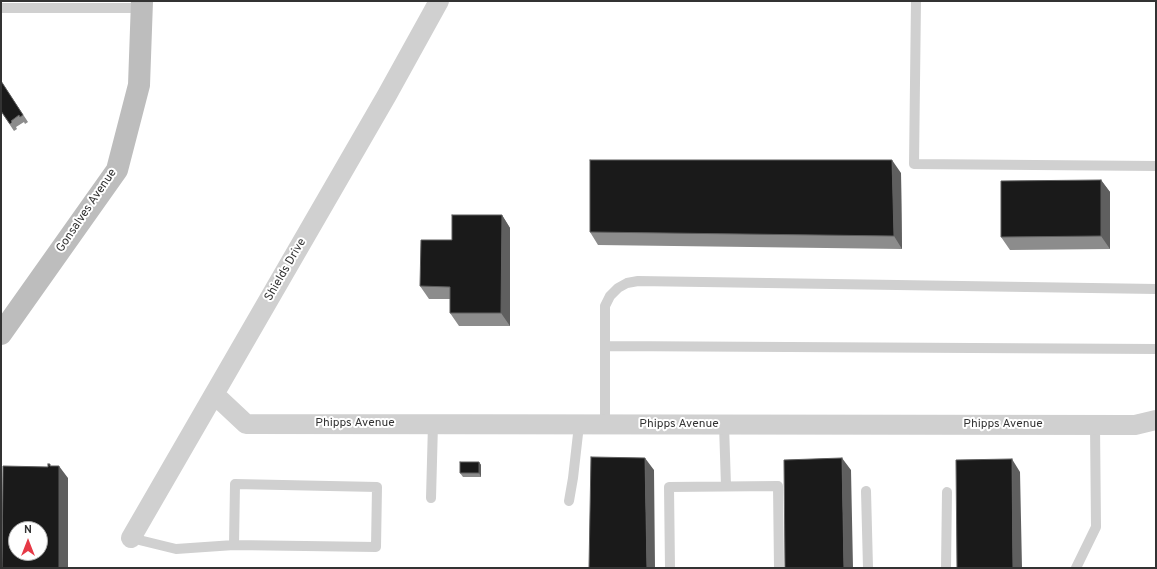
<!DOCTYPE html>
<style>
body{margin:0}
#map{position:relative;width:1157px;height:569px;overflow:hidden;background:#fff;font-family:Overpass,sans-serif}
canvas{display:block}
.frame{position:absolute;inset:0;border:2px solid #333;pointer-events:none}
.north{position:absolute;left:8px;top:521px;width:40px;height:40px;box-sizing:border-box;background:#fff;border:1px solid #adadad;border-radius:50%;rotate:0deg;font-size:11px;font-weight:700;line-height:16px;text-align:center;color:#333}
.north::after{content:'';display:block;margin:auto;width:14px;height:18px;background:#e63946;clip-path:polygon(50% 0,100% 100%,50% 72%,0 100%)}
</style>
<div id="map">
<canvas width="1157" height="569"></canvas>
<div class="frame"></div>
<div class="north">N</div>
</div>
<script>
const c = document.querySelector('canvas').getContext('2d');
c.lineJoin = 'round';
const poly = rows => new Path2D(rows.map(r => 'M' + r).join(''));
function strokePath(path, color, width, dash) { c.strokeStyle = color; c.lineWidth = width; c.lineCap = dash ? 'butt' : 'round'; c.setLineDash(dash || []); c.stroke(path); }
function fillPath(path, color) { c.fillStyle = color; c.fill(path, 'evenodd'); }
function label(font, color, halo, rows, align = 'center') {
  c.font = font + ' Overpass,sans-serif'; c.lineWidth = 4; c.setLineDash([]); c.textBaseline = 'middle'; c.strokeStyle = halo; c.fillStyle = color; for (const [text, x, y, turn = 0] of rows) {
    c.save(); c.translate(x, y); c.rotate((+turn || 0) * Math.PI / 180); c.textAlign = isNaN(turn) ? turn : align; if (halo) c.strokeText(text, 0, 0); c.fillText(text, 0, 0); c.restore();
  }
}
strokePath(poly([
 [916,1,914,164,1156,166],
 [1,8,142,8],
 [605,346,1156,349],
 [605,425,605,306,610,296,618,288,627,283,638,281,1156,289],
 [724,425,726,486],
 [235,484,377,487,376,547,234,545,235,484],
 [866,491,868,568],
 [431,498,433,424],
 [569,501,573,478,579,425],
 [131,538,176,549,234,545],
 [670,568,669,487,778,486,779,568],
 [946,568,947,492],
 [1076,568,1096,527,1095,425]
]), '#d0d0d0', 10);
strokePath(poly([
 [214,394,246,424,1135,425,1156,420],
 [131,538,387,95,439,1]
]), '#d0d0d0', 20);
strokePath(poly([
 [1,334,117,170,139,85,142,1]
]), '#bdbdbd', 22);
fillPath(poly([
 [1,81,28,122,25,124,24,122,16,127,17,129,14,131,2,113,1,114],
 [901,173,902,249,598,245,590,232],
 [1101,180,1110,192,1110,249,1010,250,1001,237],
 [502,215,510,228,510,326,459,326,450,313,450,299,429,299,420,286,452,240],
 [479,462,481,465,481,477,463,477,460,473]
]), '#8c8c8c');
fillPath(poly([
 [892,160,901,173,902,249,894,236],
 [1101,180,1110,192,1110,249,1101,236],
 [502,215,510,228,510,326,501,313],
 [645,458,654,470,655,568,647,568],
 [842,458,851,470,853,568,844,568],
 [1012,459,1020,472,1022,568,1013,568],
 [479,462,481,465,481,477,479,473],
 [59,466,68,478,68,568,59,568],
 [1,504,2,505,2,520,1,518]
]), '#5f5f5f');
const building = poly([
 [1,81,23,115,20,117,19,115,11,121,12,122,10,124,1,111,1,81],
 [590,160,892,160,894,236,590,232,590,160],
 [1101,180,1101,236,1001,237,1001,181,1101,180],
 [452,215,502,215,501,313,450,313,450,287,420,286,421,240,452,240,452,215],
 [591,457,645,458,647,568,589,568,591,457],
 [842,458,844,568,785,568,784,460,842,458],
 [1012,459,1013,568,957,568,956,460,1012,459],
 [460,462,479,462,479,473,460,473,460,462],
 [48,464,50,464,50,466,59,466,59,568,2,568,3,466,48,467,48,464],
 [16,529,40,529,40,553,16,553,16,529]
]);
fillPath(building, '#1a1a1a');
strokePath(building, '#5f5f5f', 1);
label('12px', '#333', '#fff', [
 ["Gonsalves Avenue",87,211,-56],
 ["Shields Drive",286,270,-60],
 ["Phipps Avenue",355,424],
 ["Phipps Avenue",679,425],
 ["Phipps Avenue",1003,425]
]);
</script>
